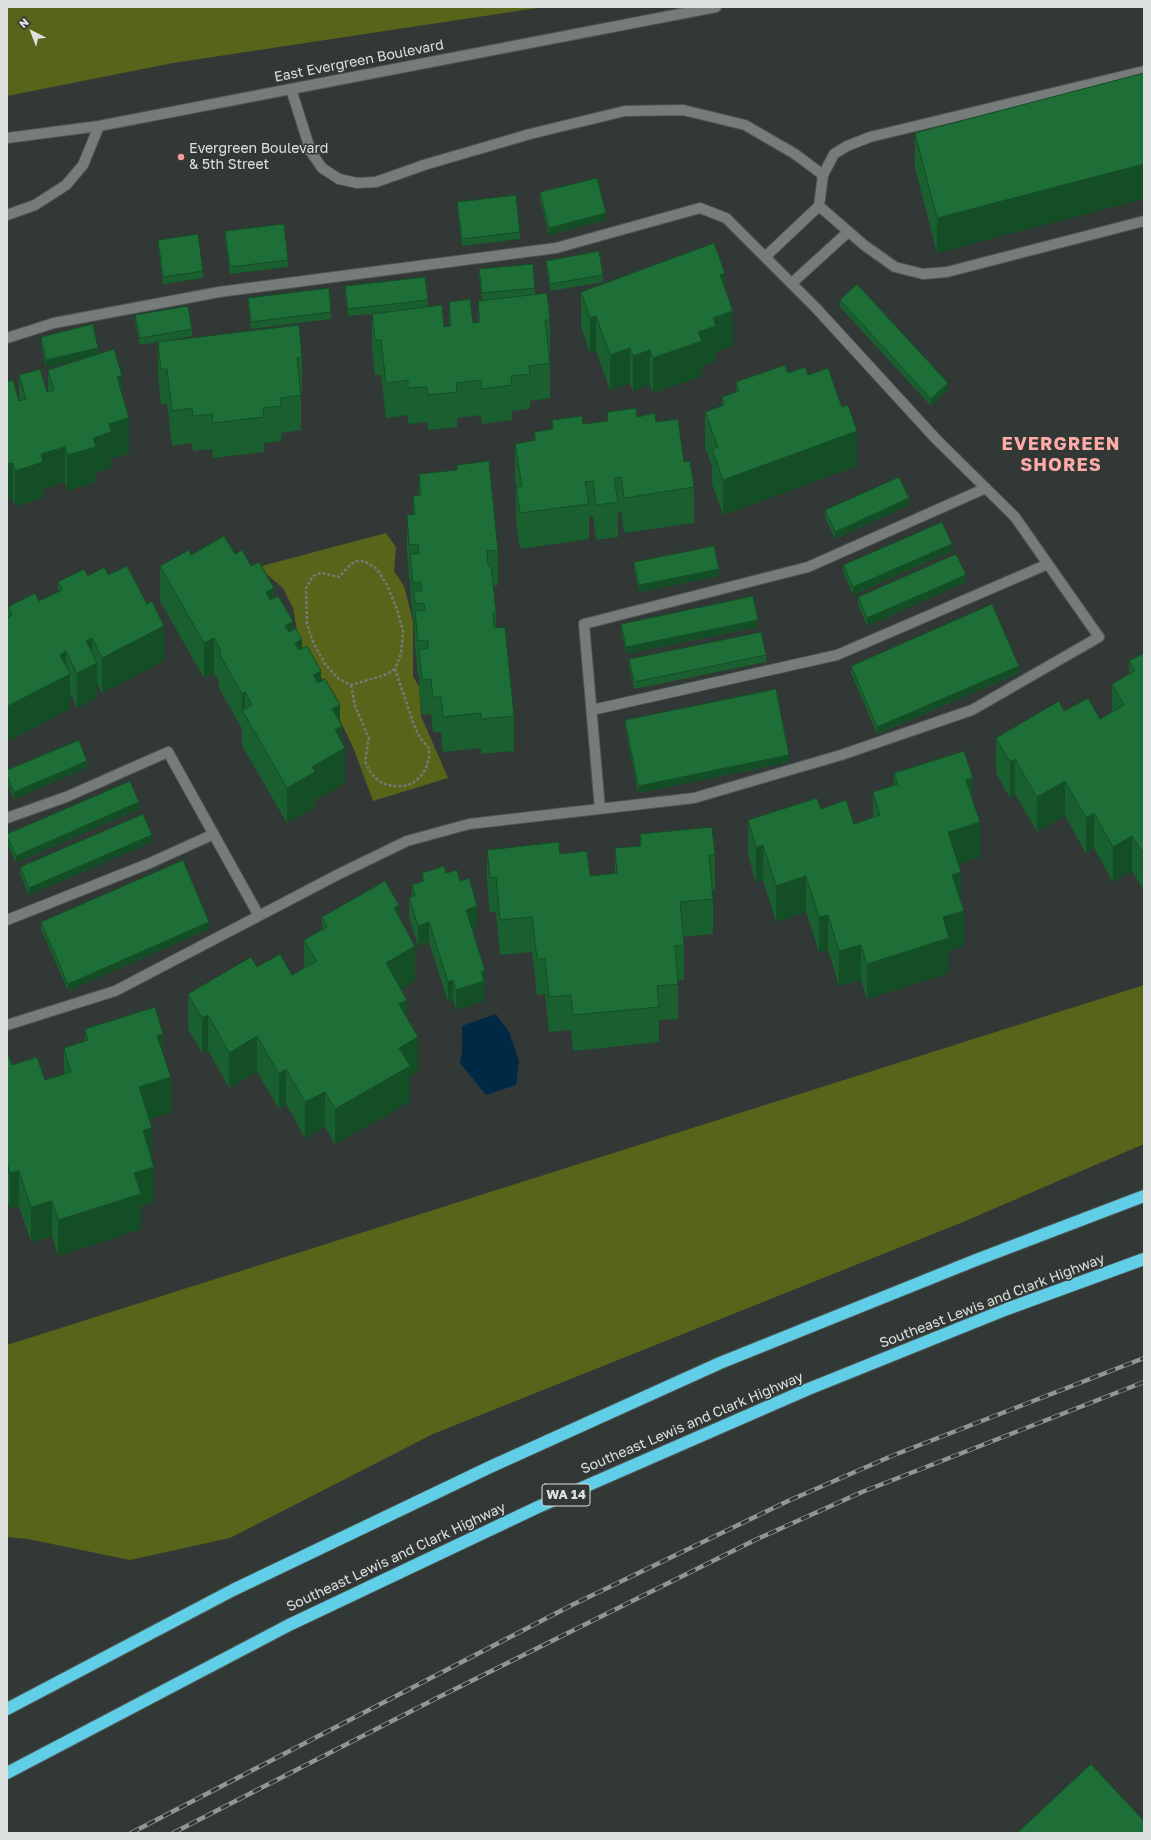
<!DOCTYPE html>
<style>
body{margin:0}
#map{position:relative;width:1151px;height:1840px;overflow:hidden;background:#323836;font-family:"Golos Text",sans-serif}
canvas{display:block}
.frame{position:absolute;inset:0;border:8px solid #dce0df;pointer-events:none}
.north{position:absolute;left:12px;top:12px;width:40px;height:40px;-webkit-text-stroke:3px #323836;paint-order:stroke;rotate:318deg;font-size:11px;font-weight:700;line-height:16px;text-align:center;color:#dce0df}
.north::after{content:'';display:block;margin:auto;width:14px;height:18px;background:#dce0df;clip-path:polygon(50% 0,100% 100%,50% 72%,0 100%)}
</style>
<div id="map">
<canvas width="1151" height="1840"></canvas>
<div class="frame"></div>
<div class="north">N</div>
</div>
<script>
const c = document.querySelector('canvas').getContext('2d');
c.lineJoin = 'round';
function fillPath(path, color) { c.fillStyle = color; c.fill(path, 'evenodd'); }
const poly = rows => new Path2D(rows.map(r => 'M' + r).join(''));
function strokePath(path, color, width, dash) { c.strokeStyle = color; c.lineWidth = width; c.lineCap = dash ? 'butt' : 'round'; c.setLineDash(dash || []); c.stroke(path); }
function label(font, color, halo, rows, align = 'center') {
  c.font = font + ' "Golos Text",sans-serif'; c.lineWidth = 3; c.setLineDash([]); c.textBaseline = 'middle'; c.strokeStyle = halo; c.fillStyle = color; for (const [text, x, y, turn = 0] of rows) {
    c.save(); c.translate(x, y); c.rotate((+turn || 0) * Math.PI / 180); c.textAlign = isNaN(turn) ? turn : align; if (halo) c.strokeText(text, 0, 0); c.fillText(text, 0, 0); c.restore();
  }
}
fillPath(poly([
 [7,7,544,7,173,63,7,96],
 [386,533,396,547,394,571,404,586,413,621,413,676,419,687,421,716,448,778,373,801,353,747,338,716,339,702,332,690,310,664,299,641,293,608,283,588,258,567],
 [1144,985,1144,1144,963,1222,433,1434,230,1538,130,1560,28,1539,7,1537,7,1345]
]), '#586419');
fillPath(poly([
 [496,1014,509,1032,519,1061,516,1085,486,1095,460,1063,462,1052,462,1026]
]), '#002946');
const service = poly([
 [291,89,311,152,322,168,339,179,357,183,376,182,424,165,530,134,625,111,683,110,745,125,795,154,823,175],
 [819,206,864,245,895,267,923,274,947,272,1144,221],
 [765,257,819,206,823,175,834,154,847,146,870,137,1144,71],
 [792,283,848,232],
 [7,338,54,323,219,292,556,248,700,208,726,218,816,308,936,439,1015,517,1099,637,972,710,841,755,694,798,469,824,407,841,341,873,115,991,7,1025],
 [592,710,837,655,1048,564],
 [600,809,584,624,808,567,986,488],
 [7,818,66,797,168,752,259,916],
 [7,920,150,863,214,834]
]);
const tertiary = poly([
 [7,138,99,126,716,7],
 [7,215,35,205,66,185,83,165,99,126]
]);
const motorway = poly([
 [7,1709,233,1590,490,1467,720,1363,976,1260,1144,1196],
 [7,1773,289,1625,538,1507,806,1390,1007,1309,1144,1259]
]);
strokePath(service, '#505554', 12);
strokePath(tertiary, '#505554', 12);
strokePath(motorway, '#505554', 14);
strokePath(poly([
 [351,685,355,706,369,738,365,761,369,770,375,778,384,784,393,786,404,786,413,783,421,776,426,768,429,758,429,748,420,738,414,725,395,669,401,654,403,631,397,609,386,583,376,568,364,561,357,561,351,564,339,577,321,573,313,576,306,588,307,624,313,642,325,664,339,679,351,685,385,675,395,669]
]), '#737977', 2.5, [3, 2]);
strokePath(service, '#757c7a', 10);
strokePath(tertiary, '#757c7a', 10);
strokePath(motorway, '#60cee6', 12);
const rail = poly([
 [131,1833,572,1605,788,1501,894,1455,1144,1358],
 [173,1833,435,1699,755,1540,862,1492,1144,1382]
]);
strokePath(rail, '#929795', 4.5);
strokePath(rail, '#323836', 3, [9]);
fillPath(poly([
 [1144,73,937,253,915,168,915,133],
 [540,192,606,220,549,235,540,199],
 [457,202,520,232,520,239,462,246,457,209],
 [225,231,288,260,288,267,230,274,225,238],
 [158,240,203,271,203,278,163,284,158,247],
 [546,261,603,275,603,282,550,291,546,268],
 [479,269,535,288,535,294,550,320,550,355,549,355,550,363,550,398,530,401,530,409,512,411,512,420,482,424,481,415,457,418,457,427,428,430,427,422,408,424,408,415,386,418,381,375,375,375,372,349,372,314,348,316,345,293,345,286,428,300,428,307,444,327,449,326,449,302,473,323,478,323,478,301,482,300,479,277],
 [725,290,733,346,716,352,716,361,702,366,702,376,653,393,650,385,633,391,630,383,610,390,596,351,590,353,581,327,581,292],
 [248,298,331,312,331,319,251,329,248,305],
 [840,300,948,390,931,406,840,307],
 [135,315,192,329,192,336,165,341,302,357,302,392,301,392,301,430,281,433,281,441,264,443,264,452,213,458,212,449,193,451,192,443,172,446,167,404,161,404,158,377,158,342,140,345,135,322],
 [41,337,98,354,122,394,129,453,111,459,111,468,96,472,96,482,67,491,65,482,43,489,43,498,15,506,13,498,7,500,19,399,19,375,47,392,48,392,48,370,92,356,46,367,41,344],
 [788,373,808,375,857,466,723,515,712,484,712,467,705,447,705,412,722,406,722,397,736,392,736,382],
 [607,412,637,417,656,422,684,462,694,487,694,523,624,533,621,512,618,512,618,537,596,540,593,516,589,517,589,539,520,549,516,522,516,487,515,479,515,444,534,440,534,432,552,429,552,420,583,424,607,421],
 [457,465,498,550,498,585,493,586,496,612,496,628,514,716,514,751,481,754,481,748,443,752,441,732,433,732,431,714,422,715,419,685,419,676,418,676,415,646,415,639,414,626,414,618,413,619,410,589,410,580,409,580,407,551,407,515,413,515,413,496,419,495,419,474,457,470],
 [909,505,835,539,825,517,825,510],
 [952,551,853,595,843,572,843,565],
 [235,554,274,598,293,630,321,682,340,723,345,783,315,800,315,807,287,823,242,746,242,729,219,688,219,682,214,673,204,678,160,601,160,566,191,555],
 [634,562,719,576,639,592,634,569],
 [108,575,164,661,102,693,97,683,97,698,77,708,70,693,70,709,8,741,7,740,7,618,8,617,8,607,39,601,58,592,58,582,88,576],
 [966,582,867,626,858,604,858,597],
 [621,624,758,627,626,654,621,631],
 [1144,653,1144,888,1143,889,1132,871,1113,882,1094,848,1086,853,1065,816,1037,832,1015,794,1010,798,996,773,996,738,1064,711,1100,719,1112,712,1112,684,1129,674,1129,661],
 [766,655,766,662,634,689,629,666,629,659],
 [851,666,1019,673,877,734,851,673],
 [625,720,789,762,638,793,625,727],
 [87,768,14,799,7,783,7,770],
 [894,773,973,799,980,857,958,864,964,946,949,951,949,973,867,999,861,980,839,986,828,950,819,952,806,912,776,922,763,880,756,882,748,855,748,820,821,809,854,824,873,818,873,792,894,785],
 [139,809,16,863,7,843,7,834],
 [640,834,715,855,715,890,712,891,713,899,713,934,683,937,684,945,684,980,678,980,678,1019,659,1020,659,1042,573,1051,571,1030,549,1032,545,994,537,995,532,952,500,955,496,912,490,913,487,885,487,850,560,854,590,876,615,873,615,848,640,846],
 [152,842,29,895,20,874,20,867],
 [422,873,446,873,460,881,477,927,472,929,485,990,484,991,484,1001,456,1010,453,1000,448,1002,429,942,418,946,409,918,409,898,412,897,412,885,422,881],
 [322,917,399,918,415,981,401,989,418,1072,410,1076,410,1102,335,1144,325,1127,305,1138,286,1104,279,1109,257,1072,229,1088,208,1050,202,1053,188,1029,188,994,257,967,292,975,304,968,304,940,322,930],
 [41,922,209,929,68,991,41,929],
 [85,1029,163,1054,171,1112,149,1119,154,1202,141,1206,141,1229,58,1256,52,1236,31,1242,19,1206,10,1208,7,1198,7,1055,12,1065,45,1080,64,1074,64,1048,85,1041]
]), '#195f2f');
fillPath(poly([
 [1144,164,1144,199,937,253,937,218],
 [606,213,606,220,549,235,549,228],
 [725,273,725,309,720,275],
 [733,311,733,346,716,352,716,361,702,366,702,376,653,393,653,358,698,332,713,318],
 [596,316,596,351,590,353,590,318],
 [98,348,98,355,46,367,46,360],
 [630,348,630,383,610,390,610,355],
 [650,350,650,385,633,391,633,356],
 [122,375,122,411,117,377],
 [948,383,948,390,931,406,931,399],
 [129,418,129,453,111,459,111,468,96,472,96,482,67,491,67,455,109,424],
 [857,431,857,466,723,515,723,480],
 [65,447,65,482,43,489,43,498,15,506,15,471,41,454],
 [13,463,13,498,7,500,7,464],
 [909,498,909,505,835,539,835,532],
 [952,544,952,551,853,595,853,587],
 [719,569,719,576,639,592,639,585],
 [966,575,966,582,867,626,867,618],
 [274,588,274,623,266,592],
 [758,620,758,627,626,654,626,647],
 [293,621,293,657,285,626],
 [164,626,164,661,102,693,102,658],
 [92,638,92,666,97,663,97,698,77,708,77,673,86,641],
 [214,638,214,673,204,678,204,643],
 [302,639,302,674,295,643],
 [66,651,66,676,70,674,70,709,8,741,8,706,60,655],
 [1019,666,1019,673,877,734,877,727],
 [321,671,321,706,313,675],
 [245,692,245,715,242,710,242,729,242,694],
 [340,705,340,727,342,726,342,750,345,748,345,783,315,800,315,807,287,823,287,788,312,767,332,709],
 [789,755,789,762,638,793,638,786],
 [1015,759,1015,794,1010,798,1010,762],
 [87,761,87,768,14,799,14,792],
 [973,778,973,813,966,780],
 [1065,781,1065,816,1037,832,1037,797],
 [139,802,139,809,16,863,16,856],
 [1094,813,1094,848,1086,853,1086,818],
 [980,822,980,857,948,867,948,832],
 [152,835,152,842,29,895,29,888],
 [1132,836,1132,871,1113,882,1113,847],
 [763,845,763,880,756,882,756,847],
 [1143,853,1144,853,1144,888,1143,889],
 [961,872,961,907,952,875],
 [806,876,806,912,776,922,776,886],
 [399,905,399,940,394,908],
 [477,906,477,927,466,930,466,910],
 [964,911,964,946,949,951,949,973,867,999,867,964,943,917],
 [828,915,828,950,819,952,819,917],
 [209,922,209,929,68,991,68,984],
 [429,922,429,942,418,946,418,926],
 [861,945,861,980,839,986,839,951],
 [415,946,415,981,386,998,386,963],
 [485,970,485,990,484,991,484,1001,456,1010,456,990,481,972],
 [453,980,453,1000,448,1002,448,982],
 [407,1000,407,1035,399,1004],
 [208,1015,208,1050,202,1053,202,1018],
 [163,1034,163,1069,157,1036],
 [257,1036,257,1072,229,1088,229,1053],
 [418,1037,418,1072,410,1076,410,1102,335,1144,335,1109,399,1048],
 [286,1069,286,1104,279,1109,279,1074],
 [171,1077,171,1112,139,1123,139,1087],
 [325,1092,325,1127,305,1138,305,1102],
 [152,1128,152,1163,143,1130],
 [154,1167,154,1202,141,1206,141,1229,58,1256,58,1220,134,1173],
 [19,1171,19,1206,10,1208,10,1173],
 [52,1201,52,1236,31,1242,31,1207]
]), '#144e26');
const building = poly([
 [1144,73,1144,164,937,218,915,133,1144,73],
 [597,178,606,213,549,228,540,192,597,178],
 [516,195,520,232,462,239,457,202,516,195],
 [284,224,288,260,230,267,225,231,284,224],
 [198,234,203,271,163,277,158,240,198,234],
 [714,243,725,273,720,275,733,311,713,318,716,326,698,332,702,341,653,358,650,350,633,356,630,348,610,355,596,316,590,318,581,292,714,243],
 [599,251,603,275,550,284,546,261,599,251],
 [533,264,535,288,482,293,479,269,533,264],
 [425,277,428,300,348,309,345,286,425,277],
 [857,284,948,383,931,399,840,300,857,284],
 [329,288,331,312,251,322,248,298,329,288],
 [547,293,550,320,545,320,550,363,529,366,530,374,511,376,512,385,482,389,481,380,456,383,457,392,428,395,427,387,408,388,408,380,386,383,381,340,375,340,372,314,442,305,444,327,451,326,449,302,470,299,473,323,480,322,478,301,547,293],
 [188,306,192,329,140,338,135,315,188,306],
 [93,324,98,348,46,360,41,337,93,324],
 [299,325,302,357,297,358,301,395,281,398,281,406,263,408,264,417,213,423,212,414,193,416,192,408,172,411,167,369,161,369,158,342,299,325],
 [114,349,122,375,117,377,129,418,109,424,111,432,93,438,96,447,67,455,65,447,41,454,43,462,15,471,13,463,7,464,7,382,13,380,19,401,26,399,19,375,40,369,47,392,54,390,48,370,114,349],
 [785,365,788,373,805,367,808,375,828,368,842,407,848,405,857,431,723,480,712,449,718,447,705,412,724,405,722,397,739,391,736,382,785,365],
 [636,408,637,417,655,413,656,422,678,419,684,462,690,461,694,487,624,498,621,477,614,478,618,502,596,505,593,481,585,482,589,504,520,513,516,487,522,486,515,444,536,440,534,432,553,429,552,420,582,416,583,424,608,421,607,412,636,408],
 [489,461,498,550,487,551,488,566,491,566,496,612,493,613,494,628,505,627,514,716,481,719,481,713,443,717,441,697,433,697,431,679,422,680,419,650,428,648,428,640,418,641,415,611,425,610,424,603,415,604,414,591,422,591,421,582,413,583,410,554,419,554,418,544,409,545,407,515,415,514,413,496,421,495,419,474,457,470,457,465,489,461],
 [899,477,909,498,835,532,825,510,899,477],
 [942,522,952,544,853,587,843,565,942,522],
 [224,536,235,554,242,550,251,566,259,562,274,588,266,592,270,600,278,596,293,621,285,626,289,632,296,628,302,639,295,643,299,650,307,646,321,671,313,675,318,683,325,679,340,705,332,709,342,726,335,730,345,748,312,767,315,772,287,788,242,710,252,705,245,692,242,694,219,653,221,651,214,638,204,643,160,566,189,550,191,555,224,536],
 [714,546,719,569,639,585,634,562,714,546],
 [956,554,966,575,867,618,858,597,956,554],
 [127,566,147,604,152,601,164,626,102,658,92,638,86,641,97,663,77,673,66,651,60,655,70,674,8,706,7,704,7,618,12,615,8,607,35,593,39,601,62,590,58,582,84,569,88,576,104,567,108,575,127,566],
 [753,596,758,620,626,647,621,624,753,596],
 [992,604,1019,666,877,727,851,666,992,604],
 [761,632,766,655,634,682,629,659,761,632],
 [1144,653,1144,853,1143,853,1132,836,1113,847,1094,813,1086,818,1065,781,1037,797,1015,759,1010,762,996,738,1059,701,1064,711,1088,698,1100,719,1124,705,1112,684,1135,671,1129,661,1144,653],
 [776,689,789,755,638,786,625,720,776,689],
 [79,740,87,761,14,792,7,776,7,770,79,740],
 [964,751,973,778,966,780,980,822,948,832,961,872,952,875,964,911,943,917,949,938,867,964,861,945,839,951,828,915,819,917,806,876,776,886,763,845,756,847,748,820,817,798,821,809,846,800,854,824,880,815,873,792,898,784,894,773,964,751],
 [130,781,139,802,16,856,7,836,7,834,130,781],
 [143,814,152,835,29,888,20,867,143,814],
 [712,827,715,855,709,856,713,899,680,902,684,945,675,946,678,984,657,986,659,1007,573,1015,571,995,549,997,545,959,537,959,532,917,500,920,496,877,490,878,487,850,559,842,560,854,587,851,590,876,617,873,615,848,641,846,640,834,712,827],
 [183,860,209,922,68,984,41,922,183,860],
 [444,866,446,873,457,870,460,881,469,878,477,906,466,910,485,970,481,972,484,981,456,990,453,980,448,982,429,922,418,926,409,898,415,895,412,885,424,881,422,873,444,866],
 [385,881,399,905,394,908,415,946,386,963,407,1000,399,1004,418,1037,399,1048,410,1066,335,1109,325,1092,305,1102,286,1069,279,1074,257,1036,229,1053,208,1015,202,1018,188,994,251,957,257,967,280,954,292,975,317,961,304,940,327,927,322,917,385,881],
 [155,1007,163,1034,157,1036,171,1077,139,1087,152,1128,143,1130,154,1167,134,1173,141,1194,58,1220,52,1201,31,1207,19,1171,10,1173,7,1163,7,1055,8,1054,12,1065,37,1057,45,1080,71,1072,64,1048,88,1040,85,1029,155,1007],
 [1091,1764,1144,1821,1144,1833,1017,1833,1091,1764]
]);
fillPath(building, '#1d6f37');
strokePath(building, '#144e26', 1);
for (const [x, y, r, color] of [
 [181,157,4,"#f59b98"]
]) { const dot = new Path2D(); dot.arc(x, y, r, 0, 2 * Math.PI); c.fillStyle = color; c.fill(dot); strokePath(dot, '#323836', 1.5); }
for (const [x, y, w] of [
 [566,1495,48]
]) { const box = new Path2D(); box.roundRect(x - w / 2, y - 11, w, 22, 3); c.fillStyle = '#323836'; c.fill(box); strokePath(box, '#dce0df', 1); }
label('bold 13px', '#dce0df', null, [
 ["WA 14",566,1495]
]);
label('14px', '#dce0df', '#323836', [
 ["East Evergreen Boulevard",359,61,-11],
 ["Southeast Lewis and Clark Highway",992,1301,-21],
 ["Southeast Lewis and Clark Highway",692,1423,-23],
 ["Southeast Lewis and Clark Highway",396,1557,-25]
]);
label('14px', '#dce0df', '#323836', [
 ["Evergreen Boulevard",189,149],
 ["& 5th Street",189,165]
], 'left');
c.letterSpacing = '1px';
label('bold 18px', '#feaaa6', '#323836', [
 ["EVERGREEN",1061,444],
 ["SHORES",1061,465]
]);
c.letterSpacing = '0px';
</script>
